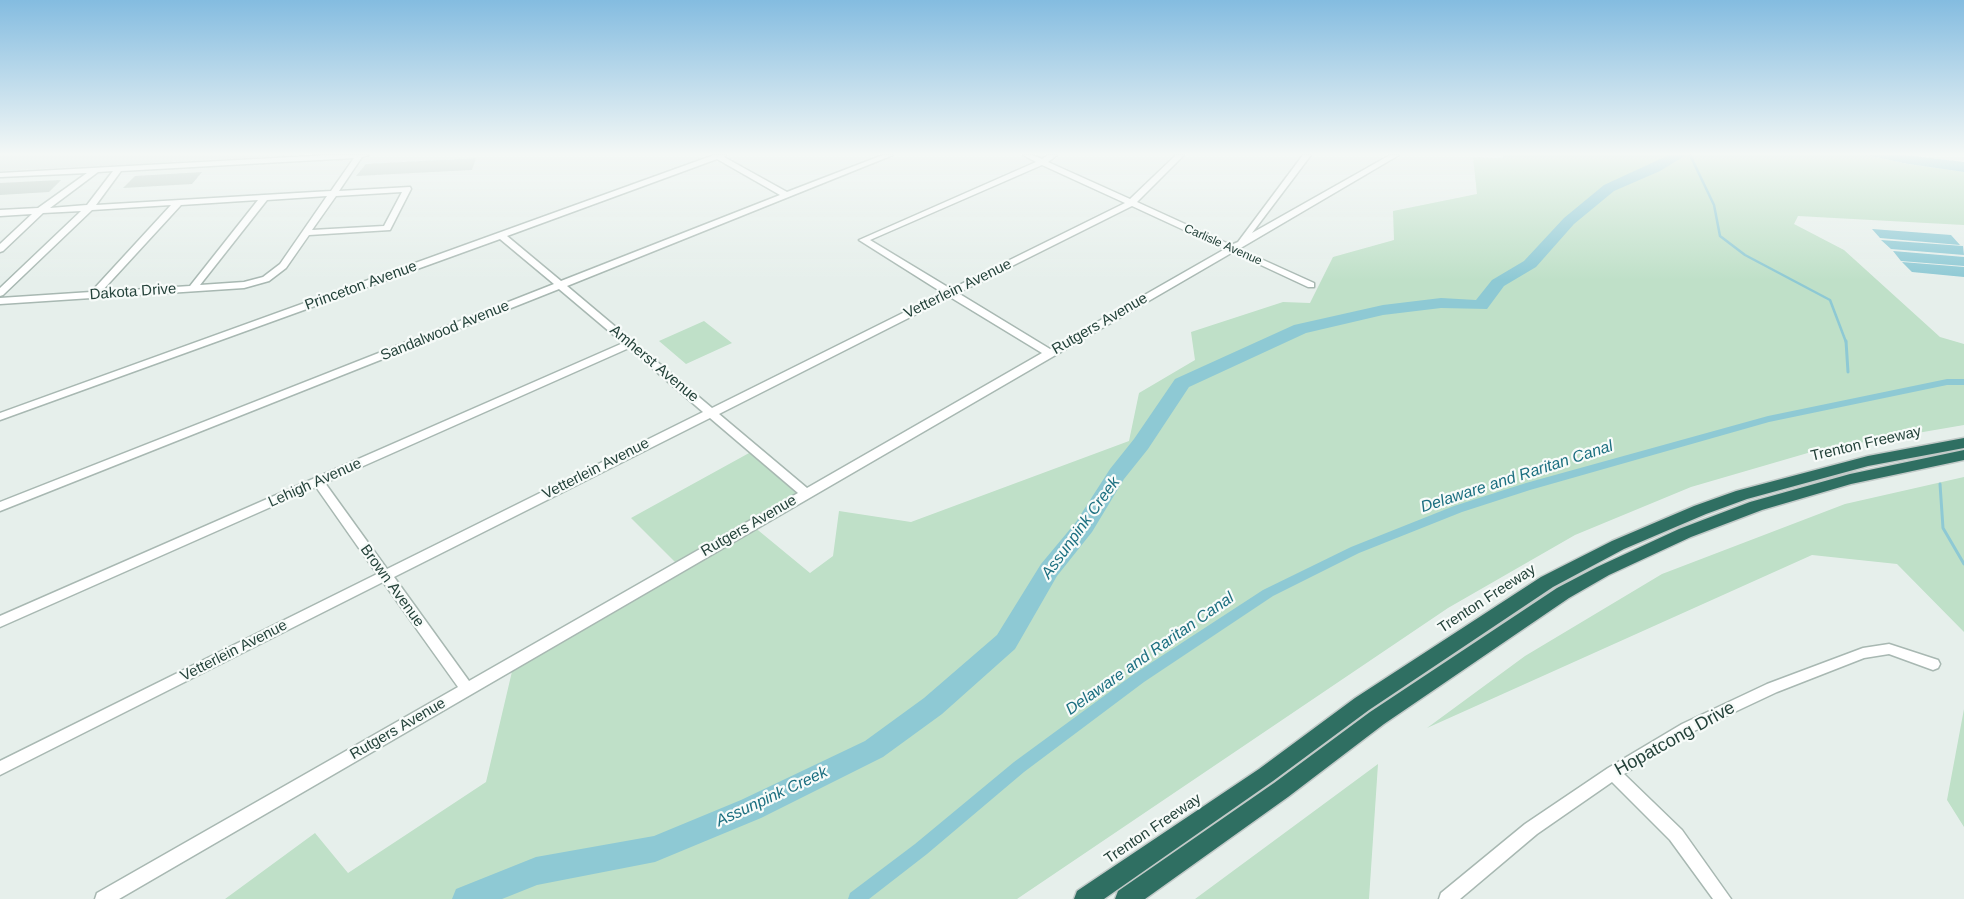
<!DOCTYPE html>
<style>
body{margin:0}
canvas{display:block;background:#e6efeb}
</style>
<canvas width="1964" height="899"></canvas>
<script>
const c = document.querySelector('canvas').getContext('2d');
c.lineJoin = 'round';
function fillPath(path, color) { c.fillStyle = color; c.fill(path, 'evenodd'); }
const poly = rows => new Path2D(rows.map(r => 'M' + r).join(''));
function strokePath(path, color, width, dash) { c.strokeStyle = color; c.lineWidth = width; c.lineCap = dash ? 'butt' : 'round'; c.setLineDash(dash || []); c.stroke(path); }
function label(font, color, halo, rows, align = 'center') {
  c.font = font + ' Helvetica,sans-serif'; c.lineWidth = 4.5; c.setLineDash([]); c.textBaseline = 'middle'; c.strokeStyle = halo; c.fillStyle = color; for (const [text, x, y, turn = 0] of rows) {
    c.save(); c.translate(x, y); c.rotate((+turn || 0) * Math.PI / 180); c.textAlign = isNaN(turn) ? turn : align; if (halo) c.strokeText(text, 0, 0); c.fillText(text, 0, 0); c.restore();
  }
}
fillPath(poly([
 [0,155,300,155,0,171]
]), '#d4dfda');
fillPath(poly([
 [1502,155,1866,155,1908,164,1964,172,1964,225,1798,216,1794,224,1844,250,1940,337,1964,344,1964,425,1818,450,1691,487,1575,535,1448,608,1017,899,225,899,315,833,348,873,486,782,514,663,680,567,631,518,760,447,812,491,753,526,810,573,833,556,839,511,911,522,1129,441,1139,393,1195,360,1191,332,1283,302,1310,303,1333,257,1394,240,1393,211,1477,194,1473,157,1503,158],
 [704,321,732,343,686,364,659,341],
 [1964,477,1964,632,1897,564,1812,555,1427,728,1525,656,1662,574,1845,504],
 [1964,709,1964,827,1947,800],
 [1378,764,1369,899,1195,899]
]), '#bfe0c8');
fillPath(poly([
 [1866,155,1905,155,1964,162,1964,172,1908,164],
 [1872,229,1951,235,1960,245,1880,238],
 [1881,240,1963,246,1964,255,1891,249],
 [1893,251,1964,257,1964,266,1901,261],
 [1902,262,1964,267,1964,277,1912,272]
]), '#8ec9d4');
strokePath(poly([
 [1690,155,1714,205,1720,236,1745,255,1830,300,1846,342]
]), '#8ec9d4', 2.5);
strokePath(poly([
 [1846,341,1848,372],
 [1940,484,1943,528,1964,564]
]), '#8ec9d4', 3);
fillPath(poly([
 [1947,379,1964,379,1964,385,1947,385,1769,422,1530,490,1462,512,1359,553,1273,596,1144,682,1024,772,927,854,869,899,848,899,850,893,915,844,1014,762,1134,674,1263,590,1351,547,1454,506,1526,483,1768,416,1947,379]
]), '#8ec9d4');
fillPath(poly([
 [1669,155,1686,155,1660,171,1614,191,1574,224,1536,267,1504,286,1487,309,1441,308,1383,315,1306,333,1189,387,1148,449,1124,479,1092,532,1057,576,1015,649,942,714,883,757,761,818,655,862,537,885,502,899,452,899,456,889,536,857,654,836,741,800,865,741,924,698,997,635,1041,564,1076,522,1110,469,1134,439,1175,379,1294,325,1383,305,1441,298,1476,300,1492,280,1524,261,1564,218,1604,185,1669,155]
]), '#8ec9d4');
fillPath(poly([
 [476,158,472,170,356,176,366,164],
 [202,172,192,184,123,188,135,176],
 [61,180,49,192,0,195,0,183]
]), '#bbcac4');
const minor = poly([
 [330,155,369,155,362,157,339,191,410,187,411,189,390,230,309,235,286,268,269,281,244,288,0,304,0,298,91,292,171,205,92,210,3,295,0,296,0,288,81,211,43,213,3,251,0,252,0,244,32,214,0,216,0,210,38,208,87,173,0,177,0,173,330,155],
 [354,158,331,191,96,205,121,171,354,158],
 [113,171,87,205,50,208,98,172,113,171],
 [402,192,384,226,312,230,336,196,402,192],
 [327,196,280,264,263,277,244,282,200,285,267,200,327,196],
 [258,200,190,286,101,292,181,205,258,200],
 [714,155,726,155,724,157,787,192,883,155,893,155,567,286,712,408,943,293,859,240,1036,162,1023,155,1032,155,1042,159,1048,155,1057,155,1048,162,1130,199,1176,155,1184,155,1137,202,1231,245,1238,242,1303,155,1311,155,1252,233,1390,155,1399,155,1239,249,1314,283,1314,287,1308,287,1233,252,119,899,95,899,97,893,458,687,383,582,0,775,0,761,377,574,316,487,0,627,0,616,623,343,559,289,0,511,0,502,554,284,500,239,0,420,0,413,714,155],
 [717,159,780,195,561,281,507,236,717,159],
 [1042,165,1125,203,951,289,870,240,1042,165],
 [1132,206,1225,249,1050,349,958,293,1132,206],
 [950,297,1042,353,807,488,719,414,950,297],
 [629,348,703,412,387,569,325,483,629,348],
 [710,418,798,493,469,681,394,577,710,418],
 [1889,644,1938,660,1940,664,1938,668,1933,670,1889,654,1864,658,1777,692,1692,732,1624,774,1682,830,1731,899,1713,899,1670,840,1612,782,1537,834,1460,899,1439,899,1441,893,1525,824,1608,768,1682,724,1767,684,1863,648,1889,644]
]);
const highway = poly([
 [1964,438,1964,448,1868,466,1747,499,1706,514,1624,549,1553,587,1369,710,1273,781,1104,899,1074,899,1077,891,1259,769,1355,698,1541,577,1612,541,1694,506,1736,491,1868,456,1964,438],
 [1964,450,1964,460,1851,484,1762,510,1691,537,1609,575,1569,598,1384,724,1288,797,1145,899,1115,899,1118,891,1274,783,1370,712,1557,588,1597,567,1679,529,1750,502,1850,474,1964,450]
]);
strokePath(minor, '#a8b8b2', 3);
strokePath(highway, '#c2cac8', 3);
fillPath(minor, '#fff');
fillPath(highway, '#2f6f62');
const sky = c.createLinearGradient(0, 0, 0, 280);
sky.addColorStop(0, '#84bce0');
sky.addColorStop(0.55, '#f4f8f6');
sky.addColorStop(1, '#f4f8f600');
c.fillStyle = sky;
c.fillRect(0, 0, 1964, 280);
label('12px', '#24423a', '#f7fbf9', [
 ["Carlisle Avenue",1223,245,24]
]);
label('15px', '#24423a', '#f7fbf9', [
 ["Princeton Avenue",361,286,-20],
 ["Vetterlein Avenue",958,289,-26],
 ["Dakota Drive",133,292,-4],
 ["Rutgers Avenue",1100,324,-30],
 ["Sandalwood Avenue",445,331,-22],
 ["Amherst Avenue",654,364,40],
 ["Trenton Freeway",1866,444,-13],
 ["Vetterlein Avenue",596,469,-27],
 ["Lehigh Avenue",315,483,-24],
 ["Rutgers Avenue",749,526,-30],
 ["Brown Avenue",392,586,54],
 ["Trenton Freeway",1487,599,-33],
 ["Vetterlein Avenue",234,651,-27],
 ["Rutgers Avenue",398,729,-30],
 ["Trenton Freeway",1153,829,-34]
]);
label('italic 16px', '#1c6f80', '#f7fbf9', [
 ["Delaware and Raritan Canal",1517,477,-18],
 ["Assunpink Creek",1081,528,-54],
 ["Delaware and Raritan Canal",1150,654,-35],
 ["Assunpink Creek",772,797,-25]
]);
label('18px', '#24423a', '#f7fbf9', [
 ["Hopatcong Drive",1675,739,-29]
]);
</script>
